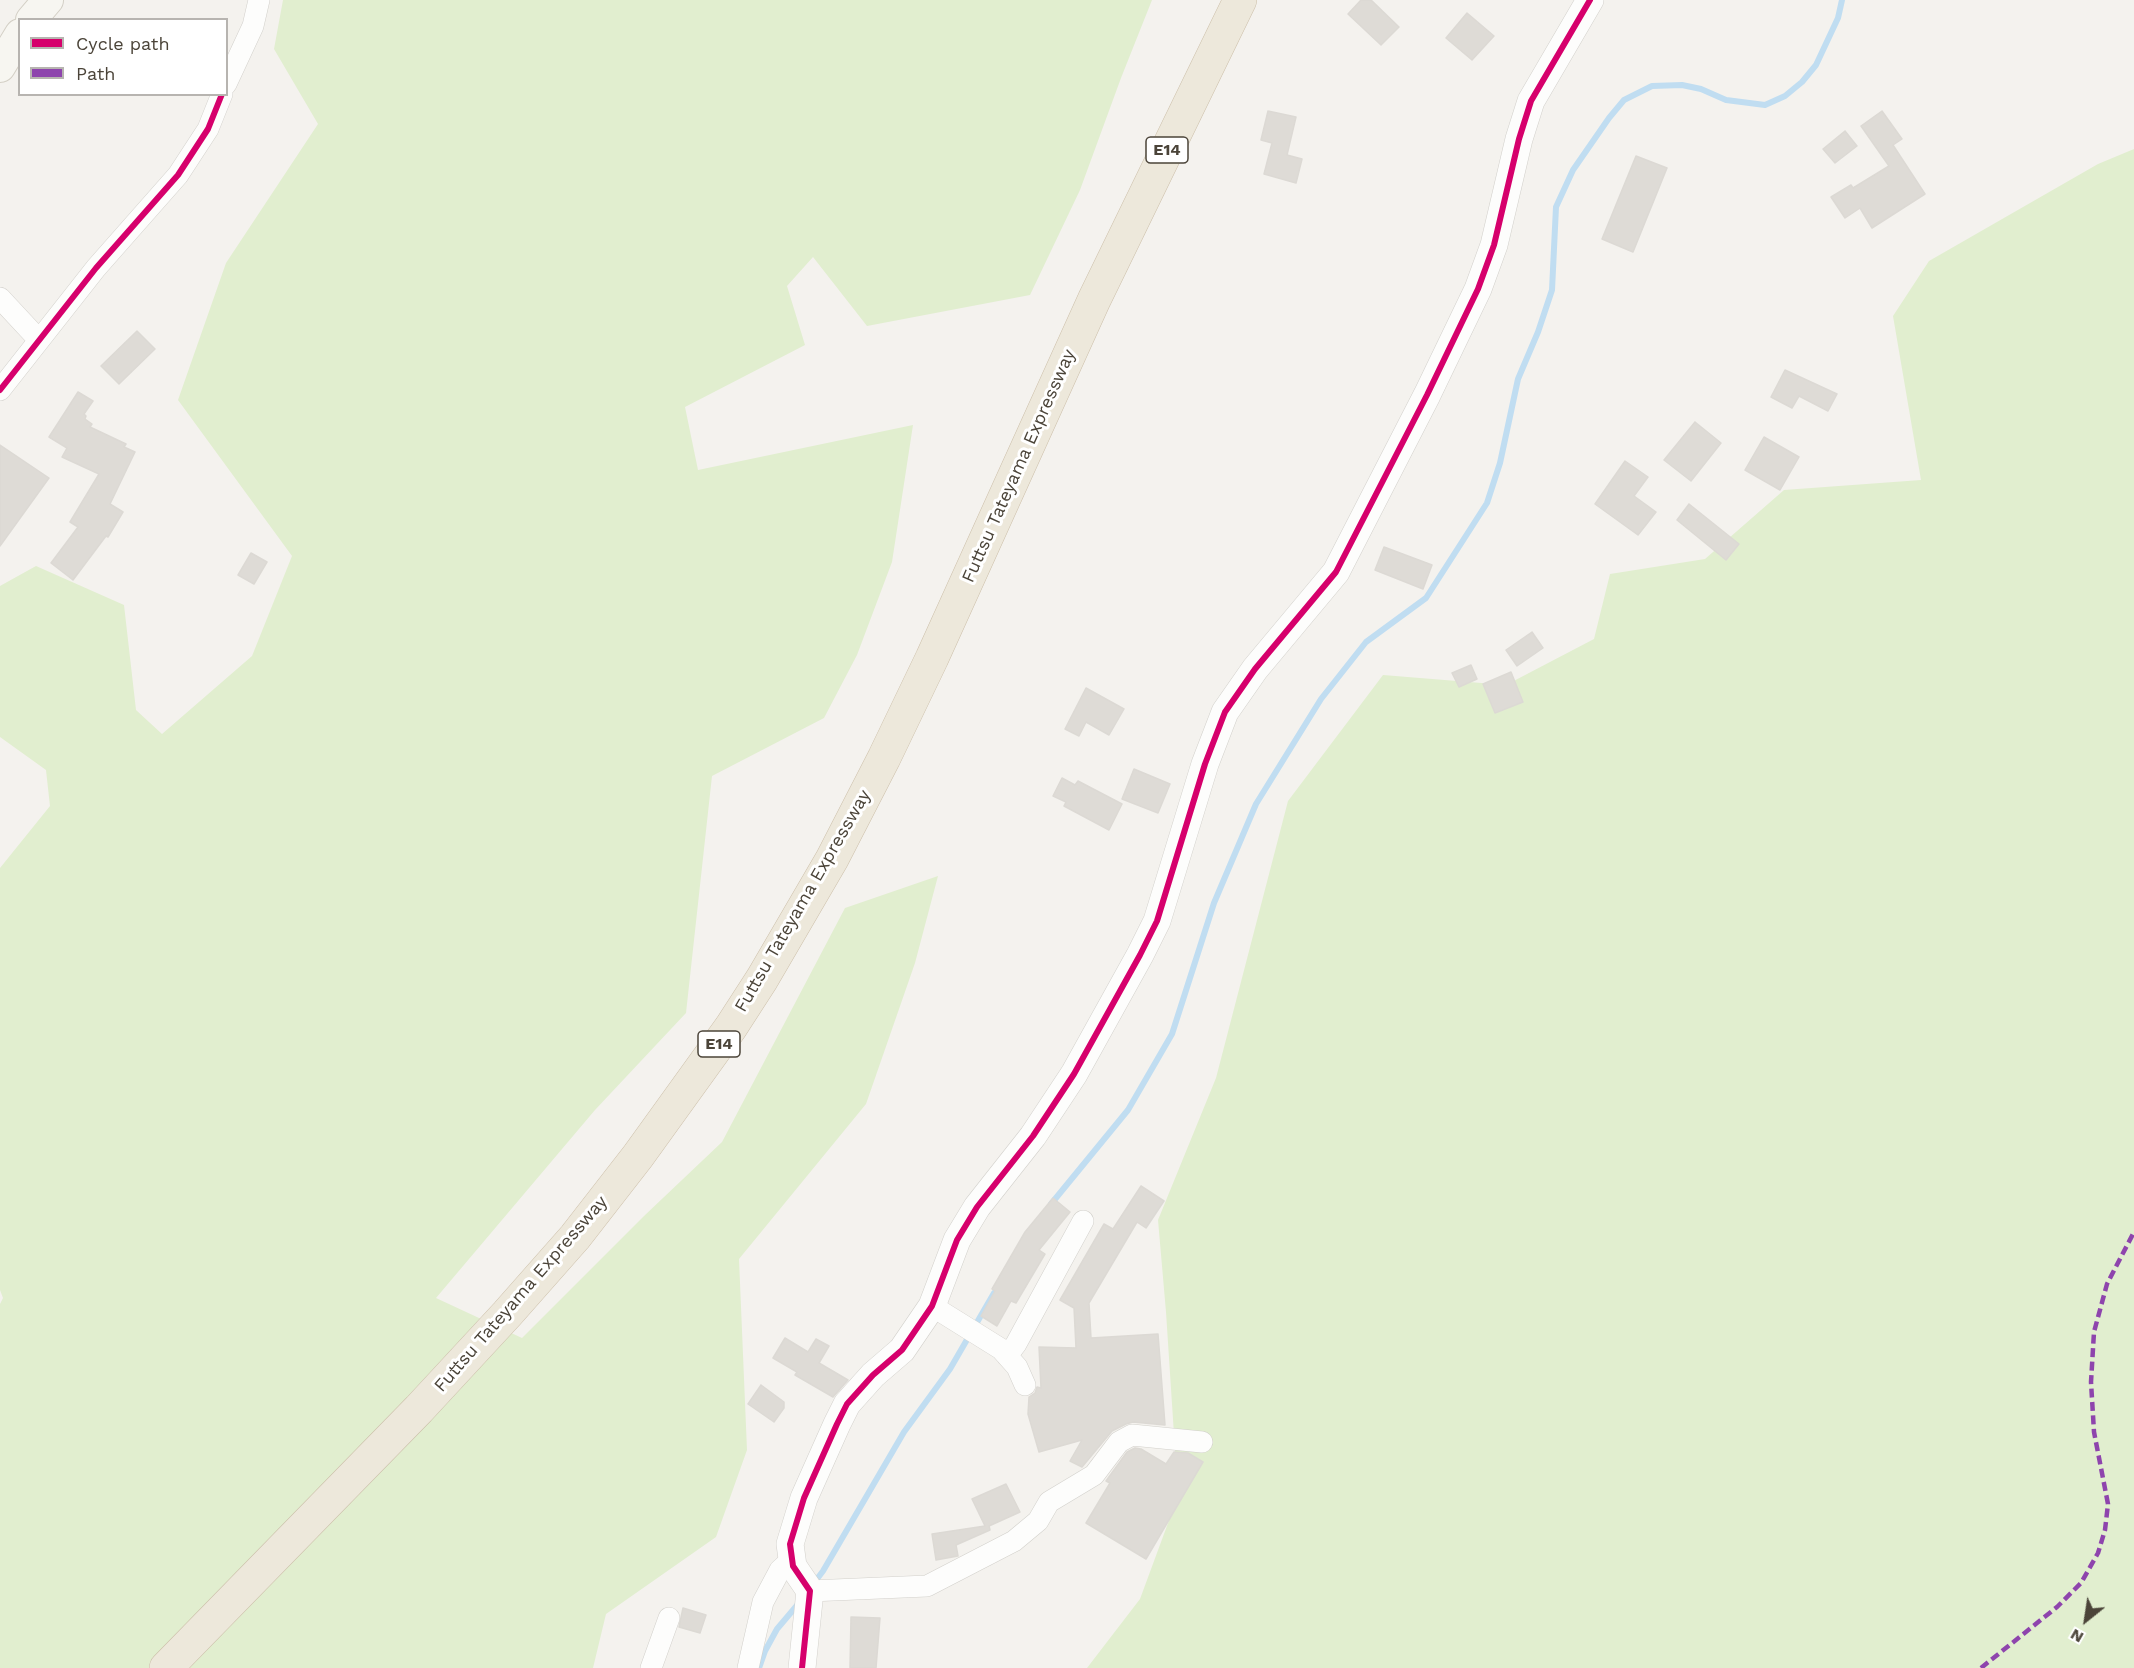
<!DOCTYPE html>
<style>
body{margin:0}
#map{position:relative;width:2134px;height:1668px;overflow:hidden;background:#f4f2ee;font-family:"Work Sans",sans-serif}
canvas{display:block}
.legend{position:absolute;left:18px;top:18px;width:210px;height:78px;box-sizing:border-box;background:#fff;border:2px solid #b7b4b0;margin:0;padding:8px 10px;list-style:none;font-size:18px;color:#4b4439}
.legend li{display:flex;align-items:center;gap:12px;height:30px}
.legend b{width:30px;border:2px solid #b7b4b0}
.north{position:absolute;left:2056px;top:1590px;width:60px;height:60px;-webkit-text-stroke:4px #fff;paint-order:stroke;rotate:210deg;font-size:16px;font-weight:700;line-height:24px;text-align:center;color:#4b4439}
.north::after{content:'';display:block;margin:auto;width:21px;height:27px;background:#4b4439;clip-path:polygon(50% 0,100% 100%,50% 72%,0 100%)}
</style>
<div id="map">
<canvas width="2134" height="1668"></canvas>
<ul class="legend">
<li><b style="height:8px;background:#d6006c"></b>Cycle path</li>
<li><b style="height:8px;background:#8e44ad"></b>Path</li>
</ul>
<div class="north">N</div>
</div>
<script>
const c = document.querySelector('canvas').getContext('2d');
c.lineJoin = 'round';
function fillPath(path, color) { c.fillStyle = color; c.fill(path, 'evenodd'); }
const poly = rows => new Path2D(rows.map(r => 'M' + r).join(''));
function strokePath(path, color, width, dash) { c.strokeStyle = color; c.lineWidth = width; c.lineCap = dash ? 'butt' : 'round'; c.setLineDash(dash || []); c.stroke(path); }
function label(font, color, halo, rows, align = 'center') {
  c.font = font + ' "Work Sans",sans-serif'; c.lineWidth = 6; c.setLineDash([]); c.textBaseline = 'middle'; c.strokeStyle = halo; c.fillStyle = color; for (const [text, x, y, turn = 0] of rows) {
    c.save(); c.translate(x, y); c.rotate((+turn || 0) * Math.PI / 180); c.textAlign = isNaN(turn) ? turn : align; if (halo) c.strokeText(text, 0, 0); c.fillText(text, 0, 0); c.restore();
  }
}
fillPath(poly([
 [283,0,1152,0,1121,78,1080,190,1030,295,867,326,813,257,787,286,805,345,685,407,698,470,913,425,892,562,857,655,824,718,712,776,686,1013,595,1110,436,1298,522,1338,644,1216,722,1142,845,908,938,876,915,963,866,1104,739,1259,747,1450,716,1537,606,1614,593,1668,0,1668,0,1304,3,1298,0,1290,0,868,50,806,46,770,0,737,0,586,36,566,124,605,136,710,162,734,252,656,292,556,178,400,226,263,318,124,274,49],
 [2134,149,2134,1668,1087,1668,1140,1599,1178,1496,1166,1312,1158,1220,1216,1078,1288,801,1383,675,1506,685,1594,639,1610,574,1705,559,1784,490,1921,480,1893,316,1929,261,2098,164]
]), '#e1eecf');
strokePath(poly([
 [1051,1204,1128,1110,1172,1034,1214,903,1256,804,1321,699,1366,642,1426,598,1487,503,1500,463,1518,379,1538,332,1552,290,1556,207,1573,170,1609,118,1624,100,1652,86,1682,85,1701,89,1726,100,1765,105,1785,96,1802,82,1816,65,1838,18,1842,0],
 [814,1583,823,1571,904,1432,950,1369,994,1293],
 [759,1668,765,1651,777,1629,799,1603]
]), '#c0ddf1', 6);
const building = poly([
 [1361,0,1371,0,1399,27,1381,45,1348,14,1361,0],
 [1467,13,1494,36,1472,60,1446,38,1467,13],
 [1268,111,1296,117,1287,155,1302,159,1296,183,1264,174,1272,143,1261,140,1268,111],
 [1882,111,1902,139,1893,145,1925,194,1872,228,1860,208,1845,218,1831,197,1851,185,1853,188,1889,166,1861,126,1882,111],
 [1845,131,1857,146,1835,163,1823,149,1845,131],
 [1636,156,1667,168,1633,252,1602,239,1636,156],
 [137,331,155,349,119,384,101,366,137,331],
 [1785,370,1837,394,1828,411,1799,396,1792,408,1771,397,1785,370],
 [78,392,93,401,84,414,86,416,85,419,92,424,90,427,126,444,124,447,135,452,110,504,123,512,108,537,106,536,73,580,51,563,78,527,70,522,99,474,62,457,67,448,49,437,78,392],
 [1695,422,1721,443,1691,481,1664,460,1695,422],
 [1764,437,1799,457,1780,490,1745,470,1764,437],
 [0,445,49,478,0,546,0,445],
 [1625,461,1648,477,1634,496,1656,512,1638,535,1595,504,1625,461],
 [1689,504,1739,544,1726,560,1677,520,1689,504],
 [1384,547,1432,565,1423,589,1375,570,1384,547],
 [251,553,267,562,254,584,238,575,251,553],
 [1532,632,1543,648,1517,666,1506,650,1532,632],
 [1471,665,1477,679,1459,687,1452,673,1471,665],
 [1511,672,1523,702,1495,713,1483,684,1511,672],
 [1086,688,1124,709,1109,735,1086,722,1079,736,1065,729,1086,688],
 [1134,769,1170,784,1158,813,1122,799,1134,769],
 [1062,778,1075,785,1078,781,1122,804,1109,830,1064,806,1066,802,1053,796,1062,778],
 [1141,1186,1164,1201,1146,1228,1137,1222,1089,1303,1091,1338,1158,1334,1165,1425,1133,1422,1126,1424,1112,1431,1082,1467,1070,1461,1082,1440,1039,1452,1028,1414,1029,1397,1035,1393,1037,1387,1041,1388,1039,1347,1076,1348,1074,1308,1060,1300,1104,1224,1113,1229,1141,1186],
 [1053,1198,1070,1212,1039,1250,1045,1254,1016,1303,1011,1301,997,1326,981,1316,995,1291,992,1289,1025,1232,1053,1198],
 [785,1338,808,1352,816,1339,829,1346,819,1363,848,1380,833,1397,795,1375,797,1372,773,1358,785,1338],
 [761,1385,784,1402,784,1408,774,1422,748,1404,761,1385],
 [1135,1448,1141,1449,1166,1464,1174,1452,1188,1453,1203,1462,1146,1559,1086,1523,1110,1483,1106,1481,1127,1452,1135,1448],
 [1006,1484,1020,1512,989,1526,990,1530,956,1545,958,1556,936,1560,932,1534,985,1526,972,1499,1006,1484],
 [683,1608,706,1615,700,1633,679,1627,683,1608],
 [851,1617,880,1618,876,1668,850,1668,851,1617]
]);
fillPath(building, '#dedbd6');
strokePath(building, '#dcd9d4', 1.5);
const minor = poly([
 [226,84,253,26,259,0],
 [0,298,39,340],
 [0,390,96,268,178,175,208,129,222,94],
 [932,1306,1001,1349,1017,1367,1025,1385],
 [1007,1356,1016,1344,1083,1221],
 [810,1591,927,1586,1014,1541,1038,1521,1049,1502,1094,1475,1119,1442,1132,1435,1202,1442],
 [651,1668,669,1618],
 [748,1668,763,1602,780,1570,792,1559]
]);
const tertiary = poly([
 [802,1668,810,1591,793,1566,790,1544,804,1498,837,1424,847,1404,873,1375,902,1350,932,1306,957,1240,977,1207,1033,1136,1074,1074,1140,955,1157,921,1205,764,1225,712,1255,669,1336,572,1427,395,1478,289,1494,245,1519,139,1531,101,1590,0]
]);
const secondary = poly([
 [31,20,48,0],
 [0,67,20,34]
]);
const motorway = poly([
 [166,1668,419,1409,507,1314,575,1237,638,1156,731,1027,762,979,832,859,884,758,932,658,1094,300,1240,0]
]);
strokePath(minor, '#d2d0cb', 22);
strokePath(tertiary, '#d2d0cb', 28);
strokePath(secondary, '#d3cfc5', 32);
strokePath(motorway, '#ccbfa9', 34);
strokePath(minor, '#fdfdfc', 21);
strokePath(tertiary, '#fdfdfc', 27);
strokePath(secondary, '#f7f6f1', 30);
strokePath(motorway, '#ede8db', 33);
strokePath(poly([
 [1981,1668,2057,1607,2081,1583,2098,1553,2105,1530,2108,1504,2094,1432,2091,1382,2094,1332,2107,1284,2134,1232]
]), '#8e44ad', 4.5, [9, 4.5]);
strokePath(poly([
 [0,390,96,268,178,175,208,129,222,94],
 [802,1668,810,1591,793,1566,790,1544,804,1498,837,1424,847,1404,873,1375,902,1350,932,1306,957,1240,977,1207,1033,1136,1074,1074,1140,955,1157,921,1205,764,1225,712,1255,669,1336,572,1427,395,1478,289,1494,245,1519,139,1531,101,1590,0]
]), '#d6006c', 6);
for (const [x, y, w] of [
 [1167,150,42],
 [719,1044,42]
]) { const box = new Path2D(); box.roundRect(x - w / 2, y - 13, w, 26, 4.5); c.fillStyle = '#fff'; c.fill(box); strokePath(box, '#4b4439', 1.5); }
label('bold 16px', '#4b4439', null, [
 ["E14",1167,150],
 ["E14",719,1044]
]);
label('18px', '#4b4439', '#fff', [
 ["Futtsu Tateyama Expressway",1019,466,-66],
 ["Futtsu Tateyama Expressway",803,901,-60],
 ["Futtsu Tateyama Expressway",521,1294,-49]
]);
</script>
